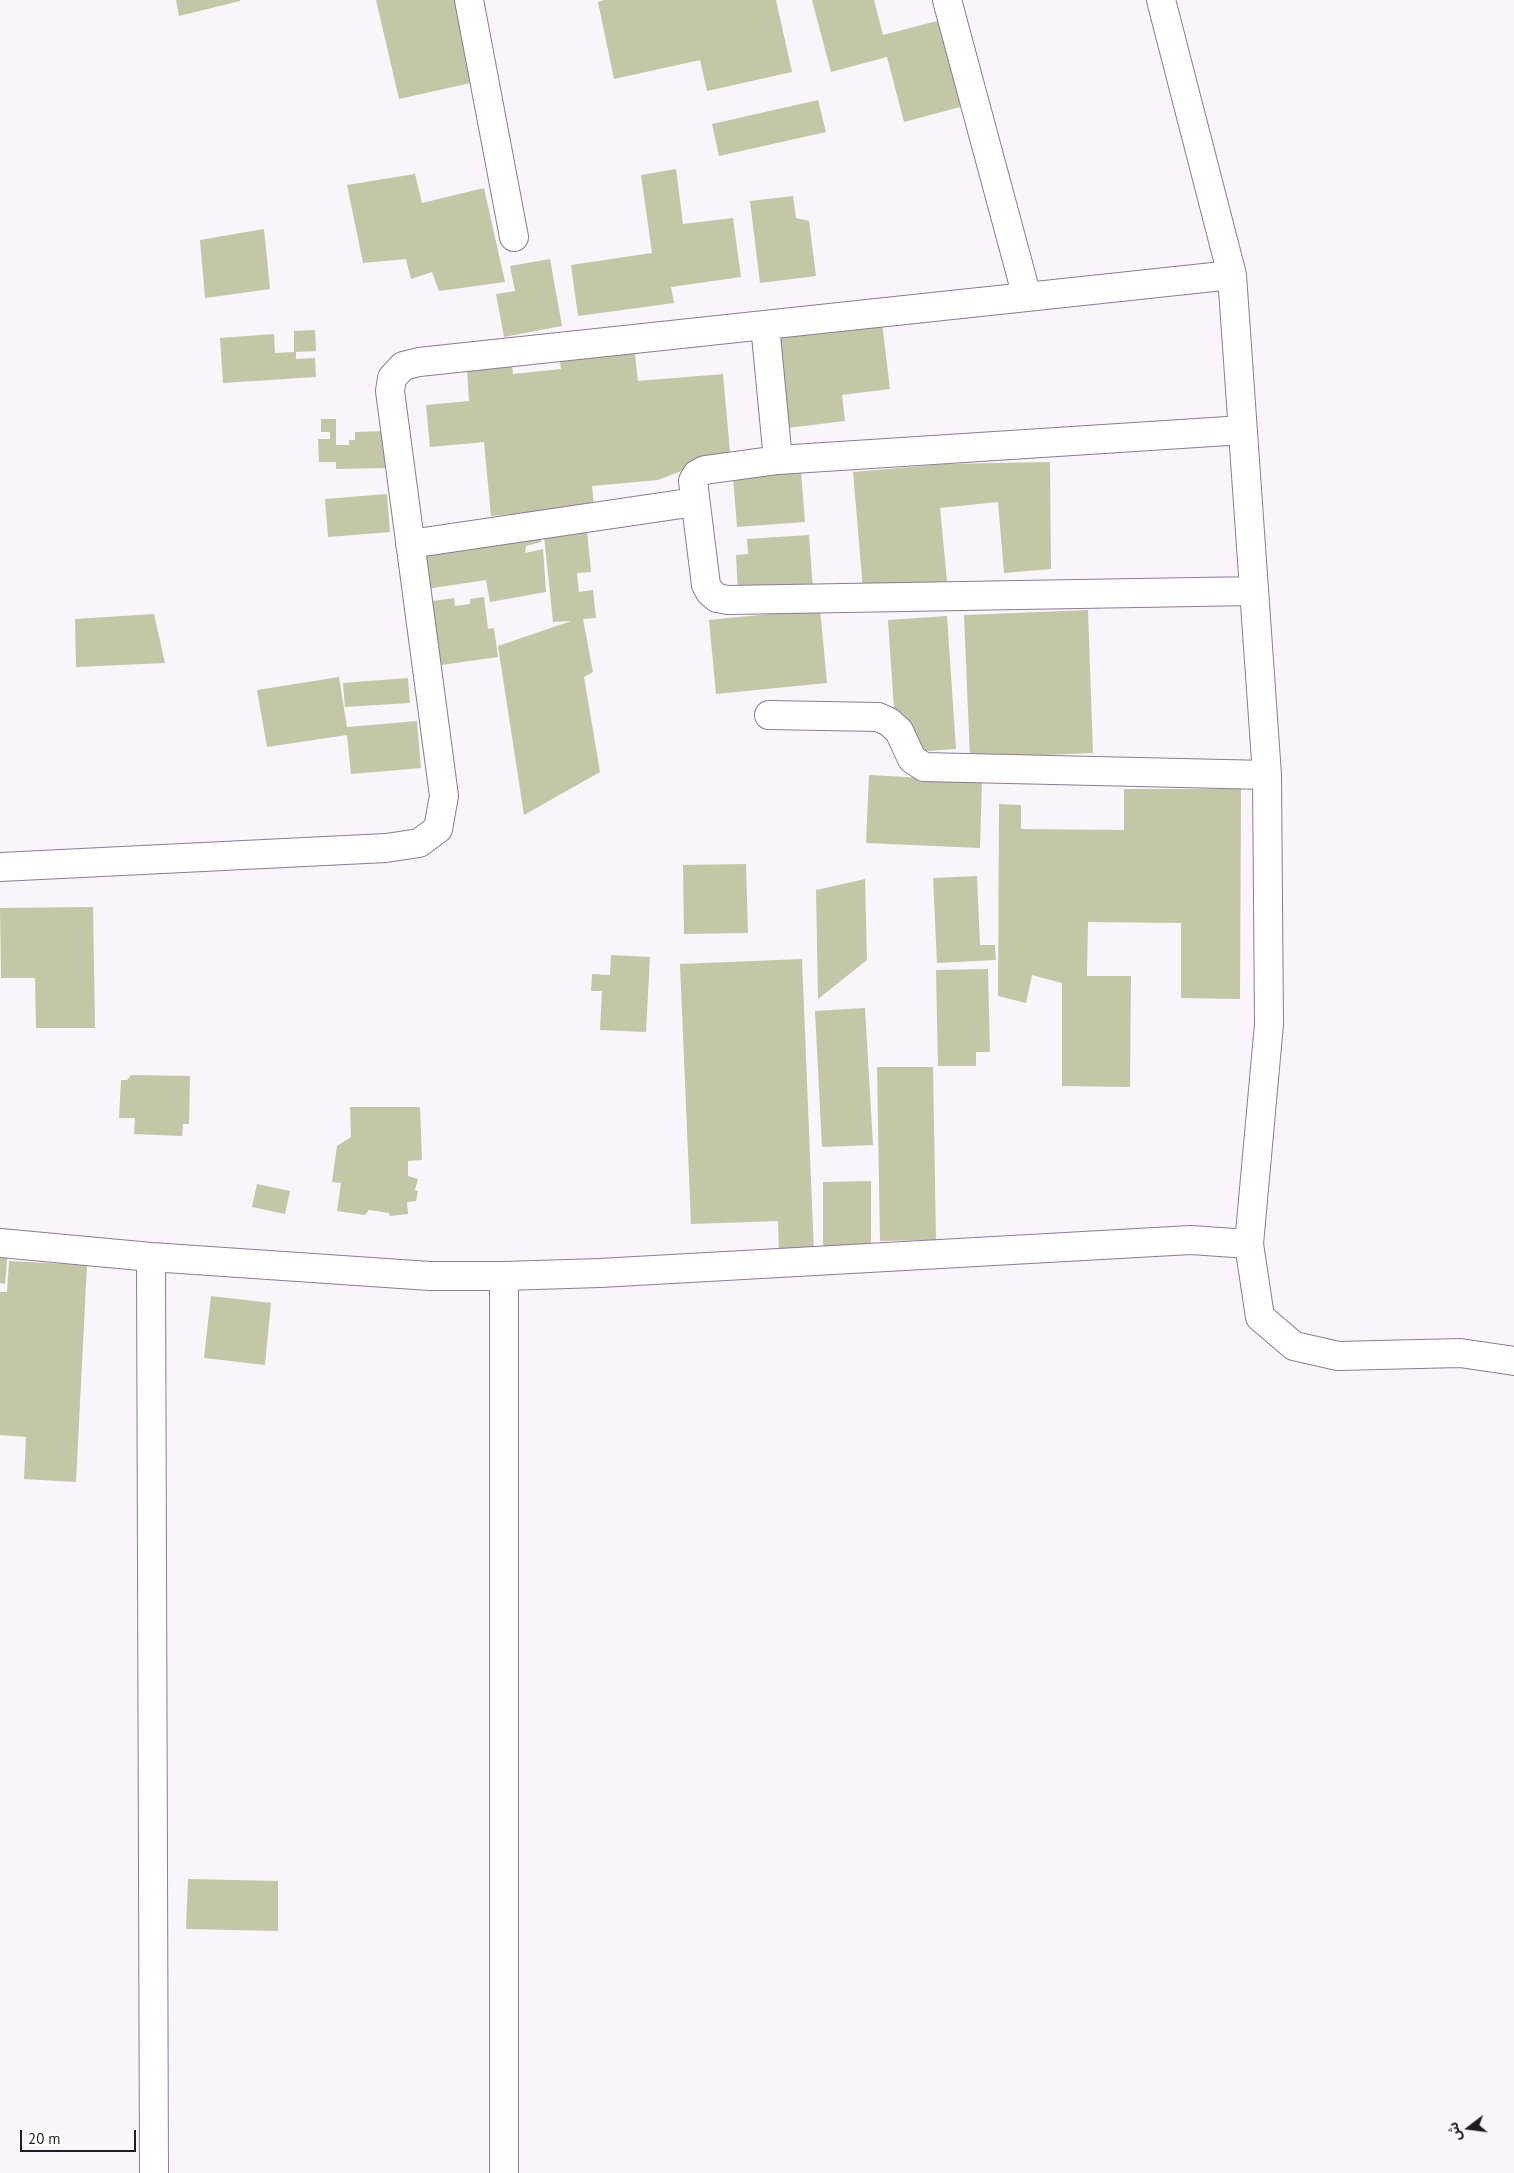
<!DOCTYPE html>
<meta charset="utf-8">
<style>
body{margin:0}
#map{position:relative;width:1514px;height:2173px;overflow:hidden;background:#f9f5fb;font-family:"PT Sans","Noto Sans Arabic",sans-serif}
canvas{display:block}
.north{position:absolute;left:1444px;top:2103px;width:50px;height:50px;-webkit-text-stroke:4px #fff;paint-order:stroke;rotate:255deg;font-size:14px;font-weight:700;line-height:20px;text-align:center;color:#221b25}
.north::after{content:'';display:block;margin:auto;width:18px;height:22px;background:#221b25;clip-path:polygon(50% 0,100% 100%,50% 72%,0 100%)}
.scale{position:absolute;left:20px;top:2130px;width:116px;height:22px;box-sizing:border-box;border:2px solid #221b25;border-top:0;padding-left:6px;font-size:15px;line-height:18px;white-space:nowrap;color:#221b25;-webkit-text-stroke:4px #fff;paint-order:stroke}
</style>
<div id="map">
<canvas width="1514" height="2173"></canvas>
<div class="north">ش</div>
<div class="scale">20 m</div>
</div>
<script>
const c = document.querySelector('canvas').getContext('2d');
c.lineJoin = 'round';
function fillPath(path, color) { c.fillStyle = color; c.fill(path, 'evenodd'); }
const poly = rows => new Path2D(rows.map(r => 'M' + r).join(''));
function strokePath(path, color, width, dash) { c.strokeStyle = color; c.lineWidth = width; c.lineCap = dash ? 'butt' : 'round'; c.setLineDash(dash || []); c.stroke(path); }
fillPath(poly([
 [176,0,240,0,240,1,179,16],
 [376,0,469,0,484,80,399,99],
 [604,0,776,0,792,72,707,91,700,60,614,79,598,2],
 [812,0,874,0,883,35,941,20,964,106,904,122,887,57,831,72],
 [818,100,826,132,719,156,712,124],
 [676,169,683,224,733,218,741,277,671,287,674,303,578,316,571,265,652,253,641,175],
 [415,174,422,203,484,188,505,282,439,291,432,272,411,279,406,259,363,263,347,185],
 [793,196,796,218,809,221,816,276,760,283,750,201],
 [264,229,270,289,205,298,200,240],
 [550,259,562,326,504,337,496,294,515,291,510,266],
 [882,323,890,389,842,395,845,421,787,428,776,336],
 [315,330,316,351,296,352,296,359,315,358,316,377,223,383,220,338,274,334,275,353,294,352,294,331],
 [634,346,638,381,723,374,730,452,658,480,592,486,594,507,491,516,484,442,430,447,426,405,469,401,467,368,512,364,513,374,561,369,559,353],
 [321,419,336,419,336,445,349,445,349,440,355,440,355,432,385,431,386,468,336,469,336,462,319,462,318,439,330,439,330,432,321,432],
 [1050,462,1051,569,1004,573,998,502,940,508,947,581,863,589,853,472,945,464],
 [801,471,805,522,737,527,733,477],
 [387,494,390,532,328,537,325,499],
 [542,531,541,542,526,546,525,553,543,549,546,592,490,602,486,580,426,589,422,554],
 [587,531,591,572,577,573,579,592,593,590,596,618,583,619,593,672,584,677,600,772,524,815,498,646,571,621,553,622,544,536],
 [809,535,813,589,738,594,736,555,748,554,747,539],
 [484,597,488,629,494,628,498,657,434,666,426,602,454,598,455,606,470,604,470,599],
 [820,609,827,683,716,694,709,620],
 [1088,610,1093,753,970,758,964,615],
 [154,614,165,663,76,667,75,619],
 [947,616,956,749,897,753,888,620],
 [339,677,347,727,417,721,421,768,351,774,347,735,267,747,257,690],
 [408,678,410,703,345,707,343,683],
 [869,775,982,781,980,848,866,843],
 [1124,789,1241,789,1240,999,1181,998,1181,923,1088,922,1087,976,1131,976,1130,1087,1062,1086,1062,983,1032,975,1026,1003,998,996,999,804,1021,805,1021,829,1124,830],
 [746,864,748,933,684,934,683,865],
 [977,876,980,945,995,945,996,960,937,963,933,878],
 [865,879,867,960,818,999,816,890],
 [93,907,95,1028,36,1028,35,978,1,978,0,908],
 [611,955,650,957,646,1032,600,1030,602,991,591,991,592,974,610,975],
 [802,959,814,1253,779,1254,778,1221,691,1224,680,964],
 [988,969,990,1052,976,1052,976,1066,938,1066,936,970],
 [865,1008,873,1145,822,1147,815,1011],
 [877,1067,933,1067,936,1240,880,1241],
 [131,1075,190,1076,189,1124,183,1124,182,1136,134,1134,135,1118,119,1118,121,1080,127,1080],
 [350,1107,420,1107,422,1160,408,1161,408,1176,418,1179,415,1190,418,1191,416,1201,407,1202,408,1214,390,1216,389,1213,369,1210,365,1215,337,1211,341,1183,332,1182,337,1146,351,1137],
 [871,1181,871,1245,823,1246,823,1182],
 [257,1184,290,1191,285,1214,252,1207],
 [0,1248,8,1249,5,1284,0,1283],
 [9,1261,87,1265,76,1482,24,1479,26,1437,0,1435,0,1292,7,1292],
 [211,1296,271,1303,265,1365,204,1358],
 [188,1879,278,1881,278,1931,186,1929]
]), '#c3c7a5');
const minor = poly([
 [469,0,514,237],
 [947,0,1027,297],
 [1161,0,1232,275,1267,775,1269,1024,1249,1244,1260,1317,1294,1346,1338,1356,1460,1353,1514,1361],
 [765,325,778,460],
 [1243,430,778,460,705,470,697,474,693,481,706,585,710,592,717,598,728,600,1254,591],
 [410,544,695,502],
 [769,715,878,717,889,722,899,731,912,759,924,767,1267,775],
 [0,867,386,848,419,843,438,829,444,796,390,391,392,378,403,366,419,362,1232,275],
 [0,1243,151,1257,430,1276,504,1276,600,1273,1191,1240,1249,1244],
 [151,1257,154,2173],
 [504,2173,504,1276]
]);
strokePath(minor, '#8c7a96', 30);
strokePath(minor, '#fff', 28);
</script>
